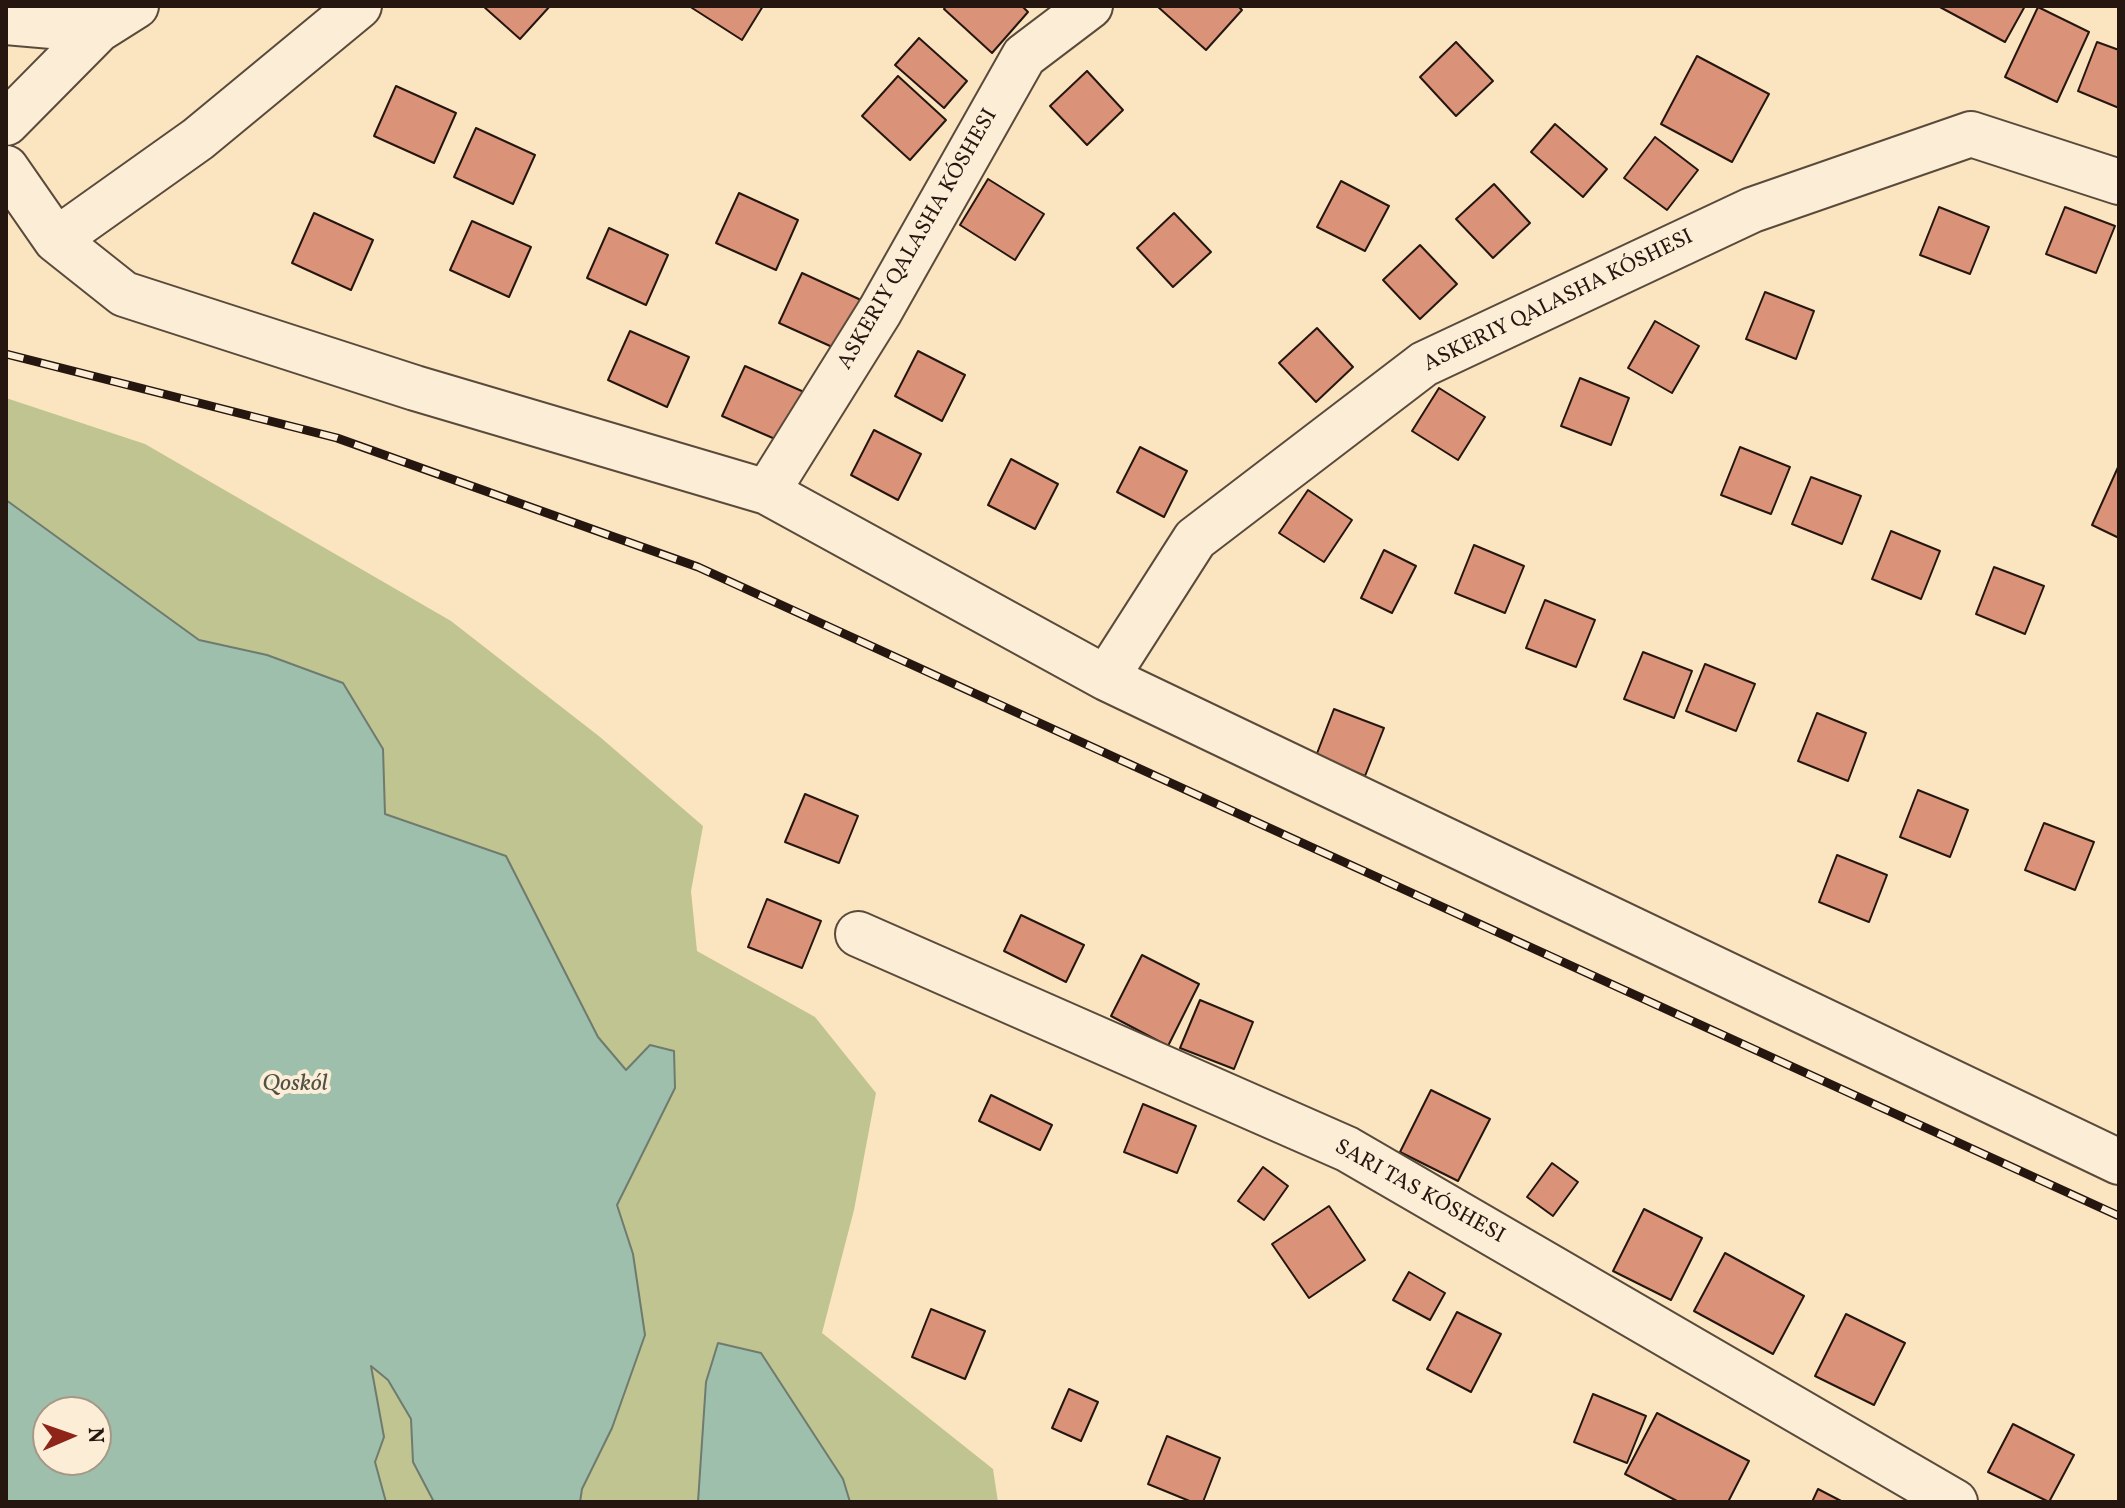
<!DOCTYPE html>
<meta charset="utf-8">
<style>
body{margin:0}
#map{position:relative;width:2125px;height:1508px;overflow:hidden;background:#fae5c0;font-family:Vollkorn,serif}
canvas{display:block}
.frame{position:absolute;inset:0;border:8px solid #251610;pointer-events:none}
.north{position:absolute;left:32px;top:1396px;width:80px;height:80px;box-sizing:border-box;background:#fceed6;border:2px solid #a69887;border-radius:50%;rotate:88deg;font-size:22px;font-weight:700;line-height:32px;text-align:center;color:#251610}
.north::after{content:'';display:block;margin:auto;width:28px;height:36px;background:#8f2418;clip-path:polygon(50% 0,100% 100%,50% 72%,0 100%)}
</style>
<div id="map">
<canvas width="2125" height="1508"></canvas>
<div class="frame"></div>
<div class="north">N</div>
</div>
<script>
const c = document.querySelector('canvas').getContext('2d');
c.lineJoin = 'round';
function fillPath(path, color) { c.fillStyle = color; c.fill(path, 'evenodd'); }
const poly = rows => new Path2D(rows.map(r => 'M' + r).join(''));
function strokePath(path, color, width, dash) { c.strokeStyle = color; c.lineWidth = width; c.lineCap = dash ? 'butt' : 'round'; c.setLineDash(dash || []); c.stroke(path); }
function label(font, color, halo, rows, align = 'center') {
  c.font = font + ' Vollkorn,serif'; c.lineWidth = 8; c.setLineDash([]); c.textBaseline = 'middle'; c.strokeStyle = halo; c.fillStyle = color; for (const [text, x, y, turn = 0] of rows) {
    c.save(); c.translate(x, y); c.rotate((+turn || 0) * Math.PI / 180); c.textAlign = isNaN(turn) ? turn : align; if (halo) c.strokeText(text, 0, 0); c.fillText(text, 0, 0); c.restore();
  }
}
fillPath(poly([
 [6,398,145,444,451,621,600,737,703,826,691,891,697,951,815,1017,876,1093,854,1210,822,1333,993,1469,998,1502,850,1502,843,1479,761,1353,718,1343,706,1382,698,1502,580,1502,582,1489,612,1428,633,1254,617,1205,675,1088,627,1070,598,1037,506,856,385,814,383,749,267,655,199,640,6,500],
 [370,1365,388,1379,411,1419,413,1462,434,1502,386,1502,375,1462,384,1437]
]), '#c0c491');
const water = poly([
 [6,500,199,640,267,655,343,683,383,749,385,814,506,856,598,1037,626,1070,650,1045,674,1051,675,1088,617,1205,633,1254,645,1335,612,1428,582,1489,580,1502,434,1502,413,1462,411,1419,388,1380,371,1366,384,1437,375,1462,386,1502,6,1502,6,500],
 [48,1412,96,1412,96,1460,48,1460,48,1412],
 [718,1343,761,1353,843,1479,850,1502,698,1502,706,1382,718,1343]
]);
fillPath(water, '#9fbfad');
strokePath(water, '#6e7b6e', 2);
const building = poly([
 [483,6,550,6,520,39,483,6],
 [689,6,763,6,742,40,689,6],
 [946,6,1022,6,1028,12,992,53,944,9,946,6],
 [1157,6,1238,6,1242,10,1206,50,1157,6],
 [1938,6,2025,6,2005,42,1938,6],
 [2038,7,2089,32,2057,102,2005,77,2038,7],
 [919,38,967,81,944,108,895,65,919,38],
 [1456,42,1493,81,1456,116,1420,77,1456,42],
 [2097,42,2119,50,2119,108,2078,91,2097,42],
 [1697,56,1769,94,1732,162,1661,124,1697,56],
 [1087,71,1123,110,1087,145,1050,106,1087,71],
 [898,76,946,120,910,160,862,116,898,76],
 [396,86,456,113,434,163,374,136,396,86],
 [1555,124,1607,169,1583,197,1531,152,1555,124],
 [476,128,535,155,513,204,454,177,476,128],
 [1655,137,1698,170,1667,210,1624,178,1655,137],
 [988,179,1044,214,1015,260,960,225,988,179],
 [1341,181,1389,206,1365,251,1317,227,1341,181],
 [1494,184,1530,223,1493,258,1456,219,1494,184],
 [739,193,798,220,776,270,716,243,739,193],
 [1939,207,1989,227,1970,274,1920,255,1939,207],
 [2065,207,2115,226,2096,273,2046,254,2065,207],
 [314,213,373,240,351,290,292,263,314,213],
 [1174,213,1211,252,1173,287,1137,248,1174,213],
 [472,221,531,247,509,297,450,270,472,221],
 [609,228,668,255,646,305,587,278,609,228],
 [1420,245,1457,284,1420,319,1383,280,1420,245],
 [802,273,861,300,839,350,779,323,802,273],
 [1765,292,1814,311,1796,359,1746,339,1765,292],
 [1655,321,1699,346,1672,393,1628,368,1655,321],
 [1317,328,1353,367,1316,402,1279,363,1317,328],
 [630,331,689,357,667,407,608,380,630,331],
 [918,351,965,375,942,421,895,396,918,351],
 [745,366,804,392,782,442,722,416,745,366],
 [1580,378,1629,398,1611,445,1561,426,1580,378],
 [1439,388,1485,417,1458,460,1412,431,1439,388],
 [874,430,921,454,898,500,851,475,874,430],
 [1140,447,1187,471,1164,517,1117,492,1140,447],
 [1740,447,1790,467,1771,514,1721,495,1740,447],
 [1011,459,1058,484,1035,529,988,505,1011,459],
 [2119,465,2119,538,2092,525,2119,465],
 [1811,477,1861,496,1842,544,1792,524,1811,477],
 [1308,490,1352,520,1324,562,1279,533,1308,490],
 [1891,531,1940,551,1921,599,1872,579,1891,531],
 [1474,545,1524,566,1505,613,1455,593,1474,545],
 [1384,550,1416,566,1392,613,1361,598,1384,550],
 [1994,567,2044,586,2025,634,1976,614,1994,567],
 [1545,600,1595,620,1576,667,1526,648,1545,600],
 [1643,652,1692,671,1674,718,1624,699,1643,652],
 [1705,664,1755,684,1736,731,1686,711,1705,664],
 [1334,709,1384,728,1365,776,1316,756,1334,709],
 [1817,713,1866,733,1848,781,1798,761,1817,713],
 [1918,790,1968,810,1950,857,1900,837,1918,790],
 [805,794,858,816,839,863,785,842,805,794],
 [2044,823,2094,842,2075,890,2025,870,2044,823],
 [1837,855,1887,875,1869,922,1819,902,1837,855],
 [767,899,821,921,802,968,748,947,767,899],
 [1021,915,1084,945,1066,982,1004,951,1021,915],
 [1142,955,1199,984,1168,1046,1111,1016,1142,955],
 [1200,1000,1253,1022,1234,1069,1180,1048,1200,1000],
 [1431,1090,1490,1119,1458,1181,1400,1152,1431,1090],
 [991,1095,1052,1125,1040,1150,979,1121,991,1095],
 [1143,1104,1196,1126,1177,1173,1124,1152,1143,1104],
 [1552,1163,1578,1182,1553,1216,1527,1197,1552,1163],
 [1263,1167,1288,1186,1264,1220,1238,1201,1263,1167],
 [1329,1206,1365,1260,1309,1298,1272,1244,1329,1206],
 [1644,1209,1702,1238,1671,1300,1613,1271,1644,1209],
 [1725,1253,1804,1296,1773,1354,1694,1311,1725,1253],
 [1409,1272,1445,1293,1430,1320,1393,1300,1409,1272],
 [931,1309,985,1331,965,1379,912,1357,931,1309],
 [1457,1312,1501,1334,1471,1392,1427,1369,1457,1312],
 [1846,1314,1905,1343,1874,1405,1815,1376,1846,1314],
 [1069,1389,1098,1402,1081,1441,1052,1428,1069,1389],
 [1593,1394,1646,1416,1627,1463,1574,1442,1593,1394],
 [1657,1413,1749,1461,1728,1502,1679,1502,1625,1474,1657,1413],
 [2013,1424,2074,1455,2049,1502,1988,1472,2013,1424],
 [1167,1436,1220,1458,1203,1502,1192,1502,1148,1484,1167,1436],
 [1818,1489,1843,1502,1812,1502,1818,1489]
]);
fillPath(building, '#da9278');
strokePath(building, '#251610', 2);
const minor = poly([
 [6,22,98,30],
 [6,123,98,30,136,6],
 [6,168,56,240,198,139,359,6],
 [56,240,124,294,415,388,767,492,1106,678,2119,1162],
 [767,492,880,311,1024,56,1090,6],
 [1106,678,1195,539,1424,364,1752,210,1971,134,2119,182],
 [858,934,1347,1149,1955,1502]
]);
strokePath(minor, '#5a4a3c', 48);
strokePath(minor, '#fceed6', 44);
const rail = poly([
 [6,354,337,438,698,567,2119,1216]
]);
strokePath(rail, '#251610', 9);
strokePath(rail, '#fceed6', 6, [18]);
label('22px', '#251610', '#fceed6', [
 ["ASKERIY QALASHA KÓSHESI",919,240,-60],
 ["ASKERIY QALASHA KÓSHESI",1559,302,-26],
 ["SARI TAS KÓSHESI",1419,1193,29]
]);
label('italic 24px', '#505147', '#fceed6', [
 ["Qoskól",295,1086]
]);
</script>
